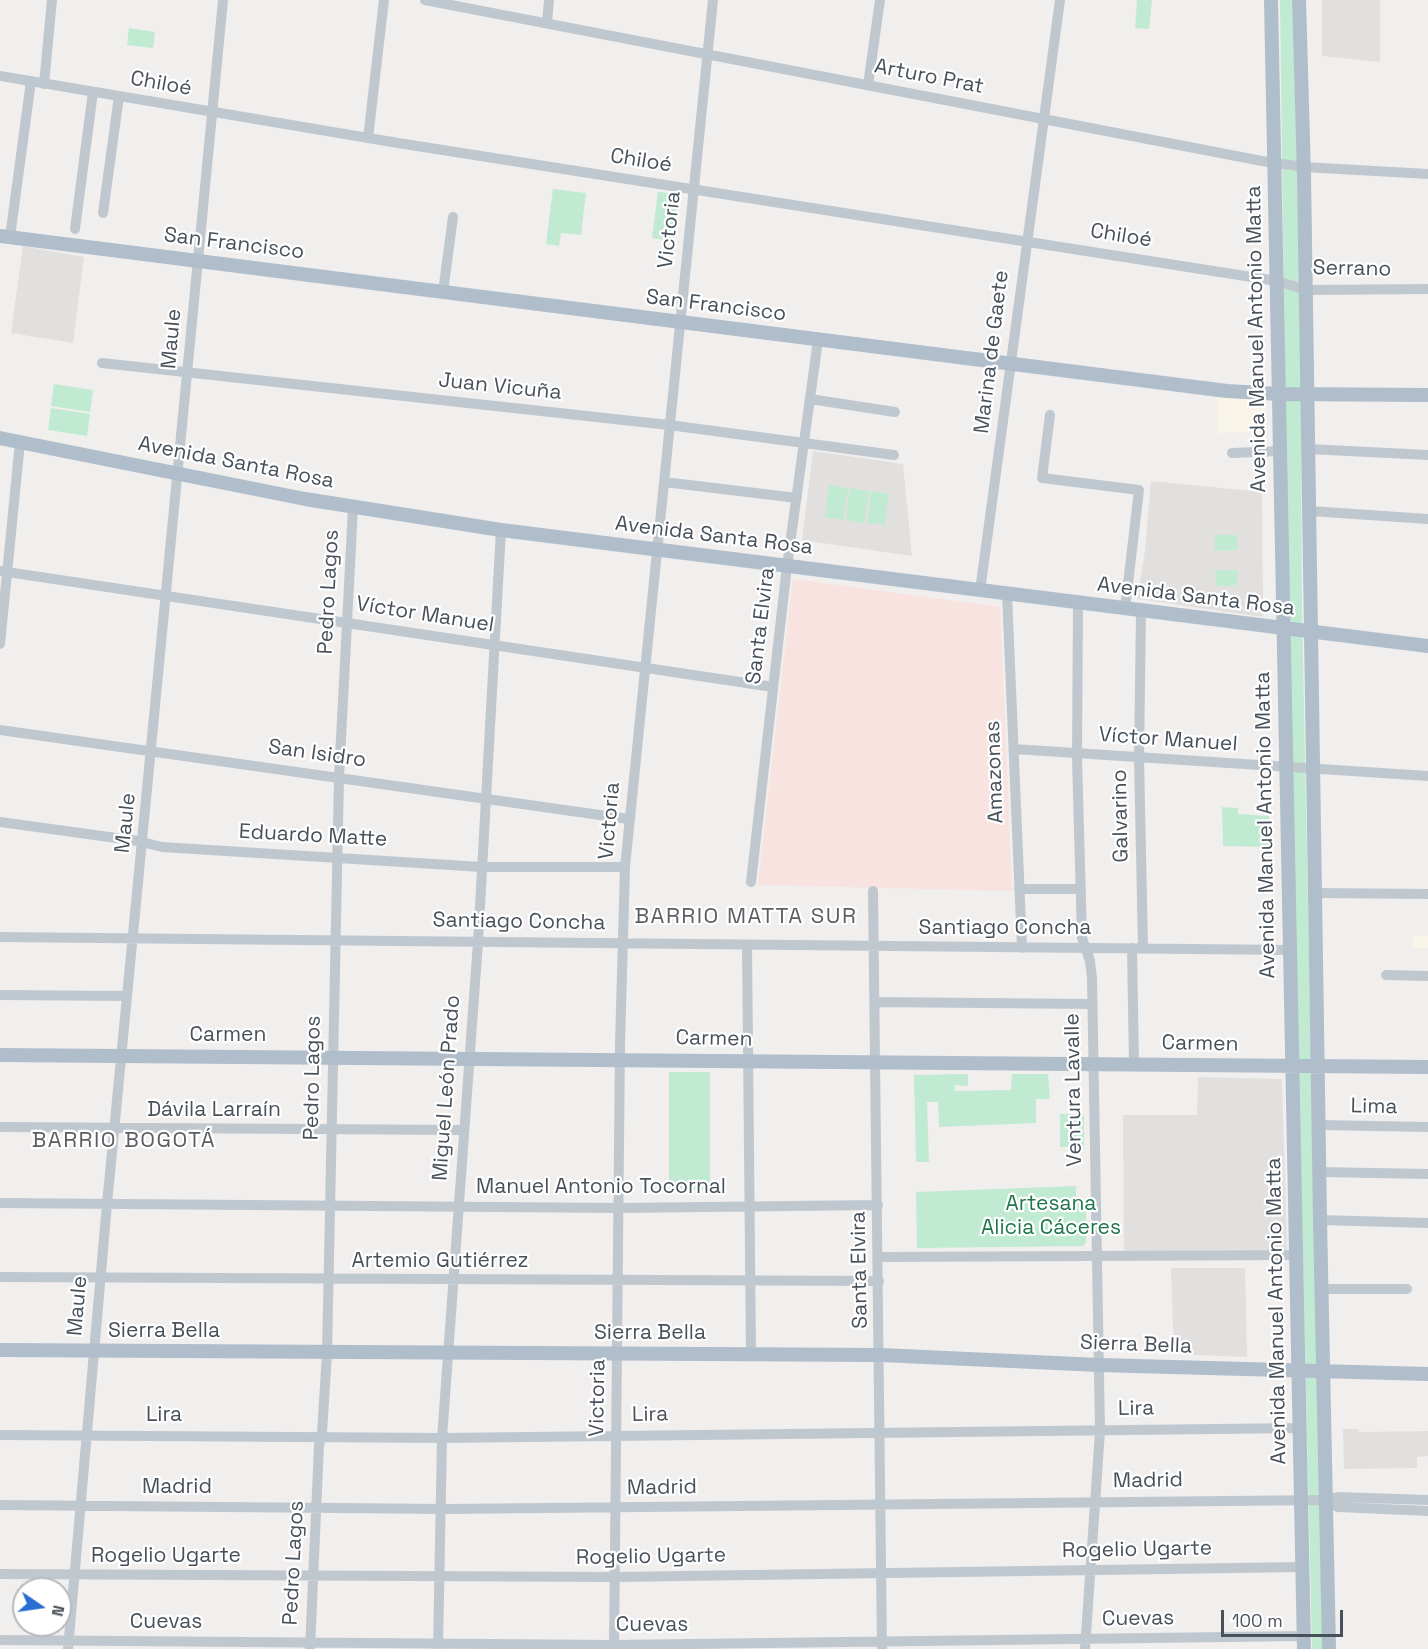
<!DOCTYPE html>
<meta charset="utf-8">
<style>
body{margin:0}
#map{position:relative;width:1428px;height:1649px;overflow:hidden;background:#f1eeee;font-family:"Space Grotesk",sans-serif}
canvas{display:block}
.north{position:absolute;left:12px;top:1577px;width:60px;height:60px;box-sizing:border-box;background:#fff;border:2px solid #b6b9bd;border-radius:50%;rotate:103deg;font-size:16px;font-weight:700;line-height:24px;text-align:center;color:#48515a}
.north::after{content:'';display:block;margin:auto;width:21px;height:27px;background:#296ed0;clip-path:polygon(50% 0,100% 100%,50% 72%,0 100%)}
.scale{position:absolute;left:1221px;top:1610px;width:122px;height:27px;box-sizing:border-box;border:3px solid #48515a;border-top:0;padding-left:8px;font-size:18px;line-height:21px;white-space:nowrap;color:#48515a;-webkit-text-stroke:4px #fff;paint-order:stroke}
</style>
<div id="map">
<canvas width="1428" height="1649"></canvas>
<div class="north">N</div>
<div class="scale">100 m</div>
</div>
<script>
const c = document.querySelector('canvas').getContext('2d');
c.lineJoin = 'round';
function fillPath(path, color) { c.fillStyle = color; c.fill(path, 'evenodd'); }
const poly = rows => new Path2D(rows.map(r => 'M' + r).join(''));
function strokePath(path, color, width, dash) { c.strokeStyle = color; c.lineWidth = width; c.lineCap = dash ? 'butt' : 'round'; c.setLineDash(dash || []); c.stroke(path); }
function label(font, color, halo, rows, align = 'center') {
  c.font = font + ' "Space Grotesk",sans-serif'; c.lineWidth = 4.5; c.setLineDash([]); c.textBaseline = 'middle'; c.strokeStyle = halo; c.fillStyle = color; for (const [text, x, y, turn = 0] of rows) {
    c.save(); c.translate(x, y); c.rotate((+turn || 0) * Math.PI / 180); c.textAlign = isNaN(turn) ? turn : align; if (halo) c.strokeText(text, 0, 0); c.fillText(text, 0, 0); c.restore();
  }
}
fillPath(poly([
 [1217,394,1264,398,1265,431,1218,433],
 [1413,936,1428,936,1428,948,1413,948]
]), '#faf5e9');
fillPath(poly([
 [1322,0,1380,0,1380,62,1322,56],
 [23,246,84,257,73,343,11,333],
 [813,451,903,464,912,556,802,540],
 [1151,481,1262,492,1263,617,1137,599,1145,551],
 [1198,1077,1282,1079,1287,1250,1124,1251,1123,1115,1197,1115],
 [1171,1268,1245,1268,1247,1357,1174,1354],
 [1343,1429,1358,1429,1359,1432,1428,1431,1428,1456,1417,1457,1417,1468,1344,1469]
]), '#e2dfdf');
fillPath(poly([
 [793,579,1000,607,1012,891,758,885]
]), '#f8e3e0');
fillPath(poly([
 [1137,0,1152,0,1149,29,1135,28],
 [1280,0,1292,0,1300,266,1302,608,1323,1649,1312,1649,1288,610],
 [129,28,155,32,153,48,127,45],
 [553,189,586,193,581,235,561,233,559,246,546,244],
 [658,192,678,194,672,241,652,238],
 [54,384,93,390,90,412,51,406],
 [51,408,90,414,87,436,48,430],
 [829,485,848,488,843,520,825,517],
 [850,488,869,491,864,523,846,520],
 [871,491,889,494,885,525,867,523],
 [1215,535,1237,535,1237,550,1215,551],
 [1215,570,1237,570,1237,585,1216,586],
 [1222,807,1238,808,1238,814,1269,816,1269,847,1223,846],
 [669,1072,710,1072,710,1190,669,1190],
 [968,1074,968,1086,955,1085,955,1091,1011,1090,1012,1074,1048,1074,1050,1099,1036,1099,1036,1123,939,1127,938,1102,927,1102,929,1162,916,1162,914,1075],
 [1060,1114,1084,1114,1084,1146,1060,1147],
 [1076,1186,1076,1199,1086,1199,1086,1242,1083,1246,917,1248,916,1192]
]), '#c0ebd2');
strokePath(poly([
 [425,0,1262,161,1304,167,1428,174],
 [547,23,549,0],
 [0,76,398,143,1277,281,1306,290,1428,289],
 [44,84,52,0],
 [868,85,880,0],
 [368,138,384,0],
 [103,213,119,96],
 [75,229,93,92],
 [10,237,31,81],
 [443,292,453,217],
 [102,363,669,425,894,455],
 [810,399,895,412],
 [1050,415,1042,478,1139,490,1125,609],
 [1309,449,1428,455],
 [1232,453,1280,451],
 [664,482,797,498],
 [1310,511,1428,519],
 [0,571,773,687],
 [980,591,1060,0],
 [1007,594,1022,948],
 [1078,603,1077,758,1082,938,1090,961,1092,978,1100,1431,1085,1649],
 [1141,611,1139,758,1143,948],
 [0,644,20,442],
 [0,730,628,819],
 [1014,749,1428,776],
 [0,822,138,841,162,847,482,867,625,867],
 [751,882,787,566,818,340],
 [1019,889,1081,889],
 [873,891,882,1649],
 [1315,893,1428,894],
 [0,937,1290,950],
 [747,945,751,1354],
 [1132,948,1134,1064],
 [1386,975,1428,976],
 [0,995,127,996],
 [875,1002,1092,1004],
 [1319,1125,1428,1127],
 [0,1127,463,1130],
 [1319,1172,1428,1174],
 [0,1203,619,1208,878,1205],
 [1320,1220,1428,1223],
 [879,1257,1297,1255],
 [0,1277,879,1281],
 [1322,1289,1407,1289],
 [0,1435,442,1438,1301,1428],
 [1325,1500,1338,1507,1428,1511],
 [0,1505,447,1509,1325,1500,1338,1497,1428,1500],
 [0,1574,615,1577,1303,1567],
 [0,1640,614,1645,1304,1636],
 [68,1649,107,1204,223,0],
 [310,1649,319,1445,322,1432,327,1353,339,777,353,508],
 [438,1649,442,1438,478,942,501,530],
 [614,1649,620,1044,625,867,713,0]
]), '#c0c8cf', 10);
strokePath(poly([
 [1271,0,1304,1649],
 [1299,0,1304,176,1320,1220,1329,1649],
 [0,236,1227,391,1279,394,1428,395],
 [0,438,305,499,501,530,1428,646],
 [0,1055,1428,1067],
 [0,1350,881,1355,1099,1365,1428,1374]
]), '#b0bdcb', 14);
label('21px', '#48515a', '#fff', [
 ["Arturo Prat",929,77,11],
 ["Chiloé",161,84,10],
 ["Chiloé",641,161,9],
 ["Victoria",670,230,-84],
 ["Chiloé",1121,236,9],
 ["San Francisco",234,244,7],
 ["Serrano",1352,269,1],
 ["San Francisco",716,306,7],
 ["Maule",172,339,-85],
 ["Avenida Manuel Antonio Matta",1257,339,-91],
 ["Marina de Gaete",992,352,-83],
 ["Juan Vicuña",500,387,6],
 ["Avenida Santa Rosa",236,463,11],
 ["Avenida Santa Rosa",714,536,7],
 ["Pedro Lagos",329,592,-87],
 ["Avenida Santa Rosa",1196,597,7],
 ["Víctor Manuel",425,615,9],
 ["Santa Elvira",761,626,-83],
 ["Víctor Manuel",1168,740,4],
 ["San Isidro",317,754,8],
 ["Amazonas",995,772,-92],
 ["Galvarino",1121,816,-91],
 ["Victoria",610,821,-85],
 ["Maule",126,823,-84],
 ["Avenida Manuel Antonio Matta",1266,825,-91],
 ["Eduardo Matte",313,836,3],
 ["Santiago Concha",519,922,1],
 ["Santiago Concha",1005,928],
 ["Carmen",228,1035],
 ["Carmen",714,1039,1],
 ["Carmen",1200,1044,1],
 ["Pedro Lagos",313,1078,-89],
 ["Miguel León Prado",447,1088,-86],
 ["Ventura Lavalle",1074,1090,-91],
 ["Lima",1374,1107,1],
 ["Dávila Larraín",214,1110],
 ["Manuel Antonio Tocornal",601,1187],
 ["Artemio Gutiérrez",440,1261],
 ["Santa Elvira",860,1270,-91],
 ["Maule",78,1306,-85],
 ["Avenida Manuel Antonio Matta",1277,1311,-91],
 ["Sierra Bella",164,1331],
 ["Sierra Bella",650,1333],
 ["Sierra Bella",1136,1345,2],
 ["Victoria",598,1398,-89],
 ["Lira",1136,1409,-1],
 ["Lira",164,1415],
 ["Lira",650,1415,-1],
 ["Madrid",1148,1481,-1],
 ["Madrid",177,1487],
 ["Madrid",662,1488,-1],
 ["Rogelio Ugarte",1137,1550,-1],
 ["Rogelio Ugarte",166,1556],
 ["Rogelio Ugarte",651,1557,-1],
 ["Pedro Lagos",294,1563,-87],
 ["Cuevas",1138,1619,-1],
 ["Cuevas",166,1622],
 ["Cuevas",652,1625]
]);
label('21px', '#1f754c', '#fff', [
 ["Artesana",1051,1204],
 ["Alicia Cáceres",1051,1228]
]);
c.letterSpacing = '1.5px';
label('22px', '#5b5e62', '#fff', [
 ["BARRIO MATTA SUR",746,917],
 ["BARRIO BOGOTÁ",124,1141]
]);
c.letterSpacing = '0px';
</script>
